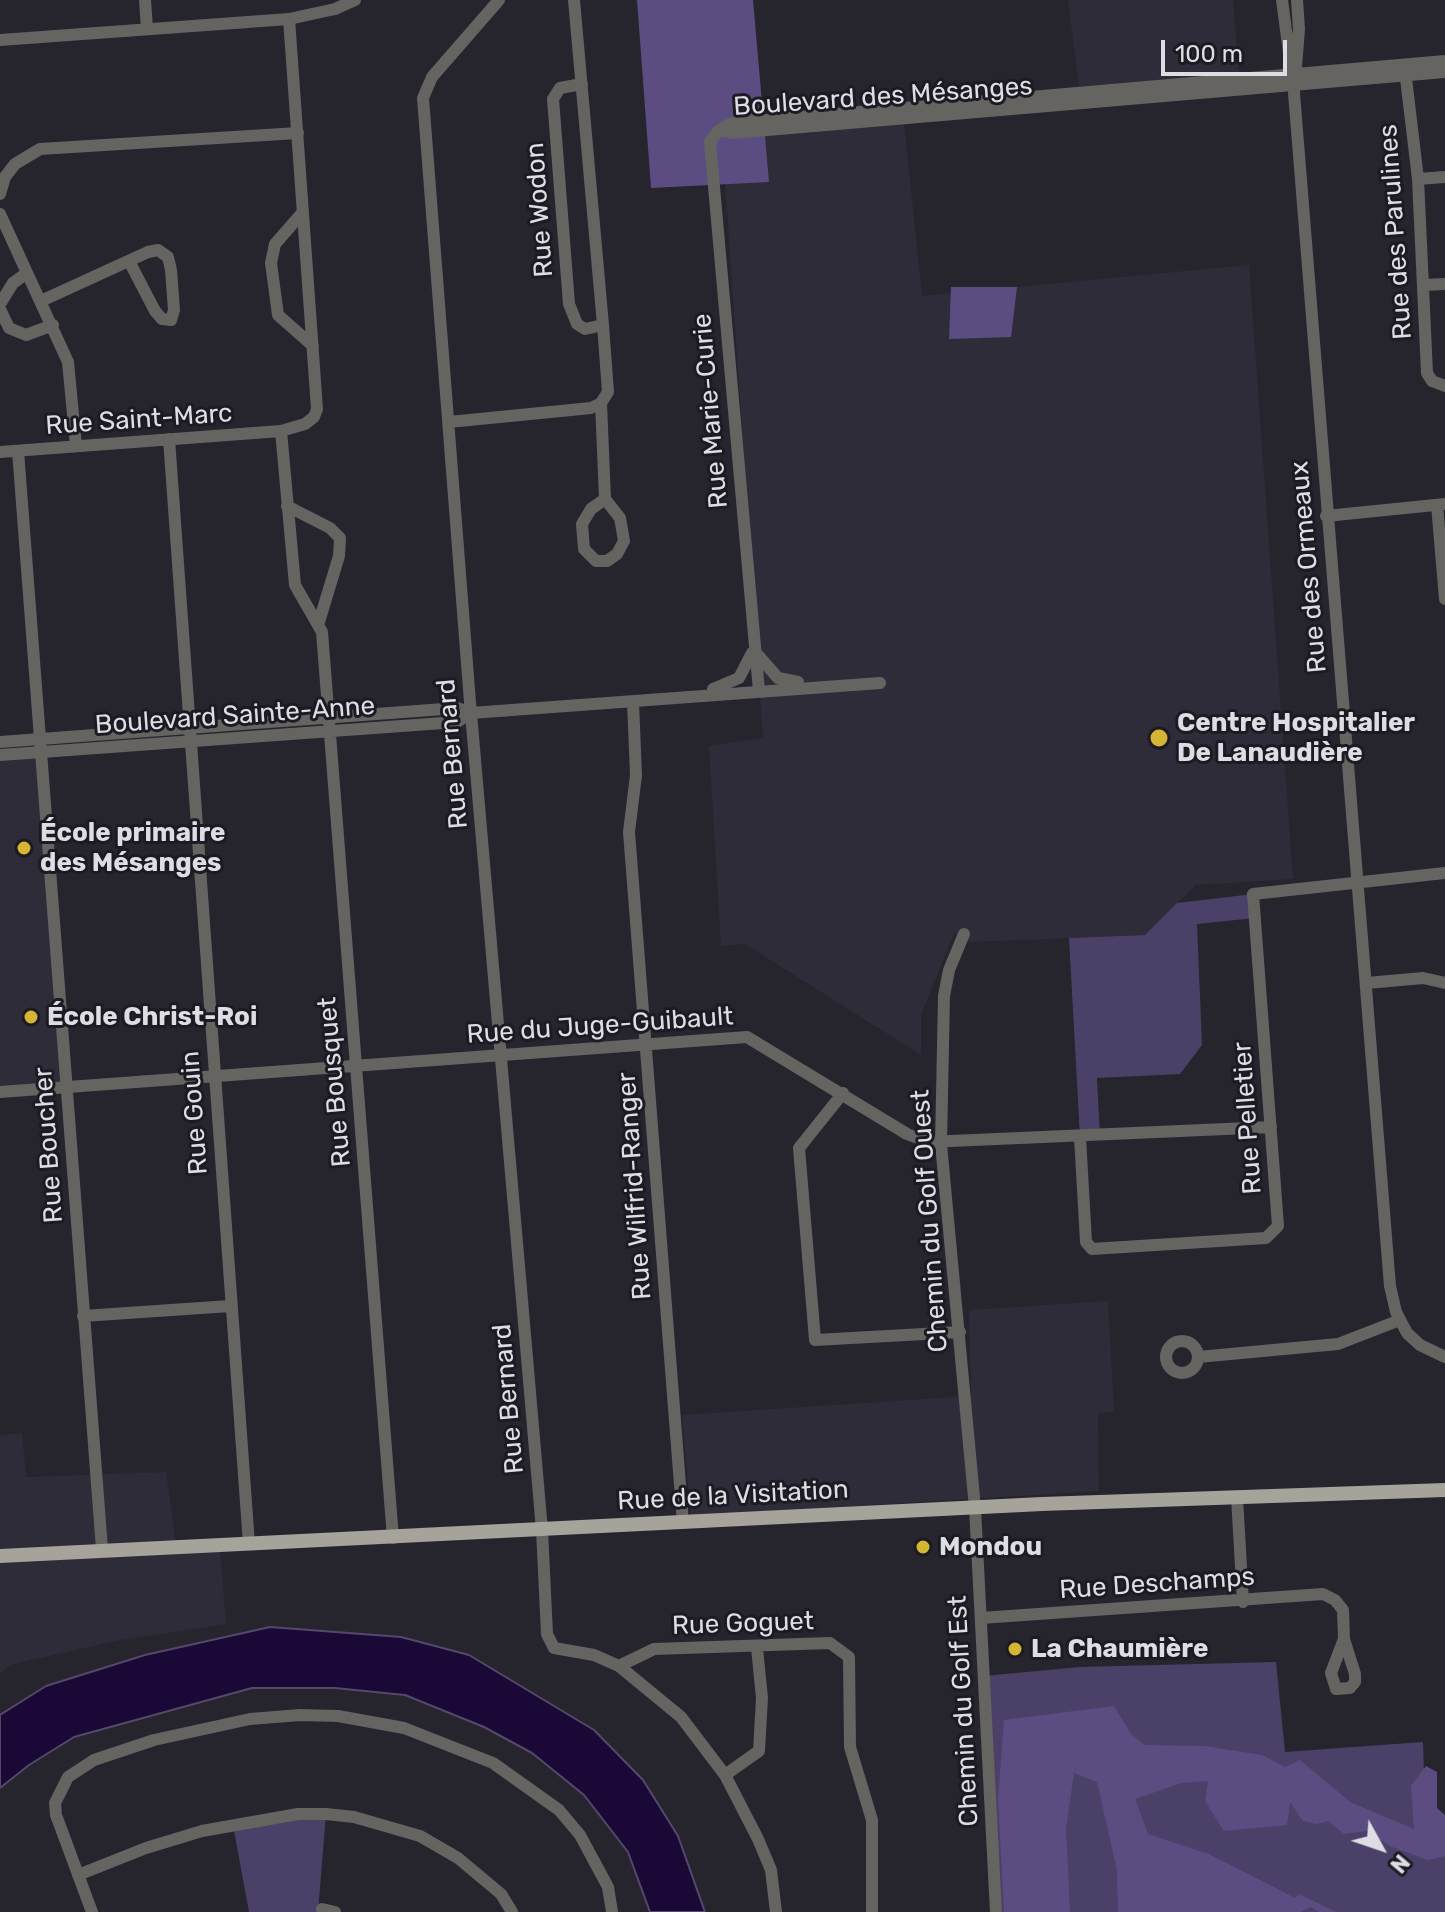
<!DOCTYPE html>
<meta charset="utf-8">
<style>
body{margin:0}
#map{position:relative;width:1445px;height:1912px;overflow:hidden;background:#26242d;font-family:Rubik,sans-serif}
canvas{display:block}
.north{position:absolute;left:1341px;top:1808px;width:80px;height:80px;-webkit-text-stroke:6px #1c1b23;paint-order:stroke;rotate:130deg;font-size:22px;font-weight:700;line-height:32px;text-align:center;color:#dedde3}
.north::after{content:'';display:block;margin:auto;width:28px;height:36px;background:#dedde3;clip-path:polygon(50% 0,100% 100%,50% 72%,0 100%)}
.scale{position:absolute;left:1161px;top:40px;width:126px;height:36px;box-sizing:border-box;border:4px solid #dedde3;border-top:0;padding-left:10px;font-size:24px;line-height:28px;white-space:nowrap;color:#dedde3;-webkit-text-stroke:6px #1c1b23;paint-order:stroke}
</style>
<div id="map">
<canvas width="1445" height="1912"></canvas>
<div class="north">N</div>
<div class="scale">100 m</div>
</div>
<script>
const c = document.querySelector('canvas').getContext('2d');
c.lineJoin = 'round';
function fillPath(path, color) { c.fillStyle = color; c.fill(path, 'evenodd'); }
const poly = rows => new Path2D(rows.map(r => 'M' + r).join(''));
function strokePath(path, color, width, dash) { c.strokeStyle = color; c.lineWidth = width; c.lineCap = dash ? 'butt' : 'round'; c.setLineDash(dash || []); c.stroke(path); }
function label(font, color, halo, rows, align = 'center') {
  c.font = font + ' Rubik,sans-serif'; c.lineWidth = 6; c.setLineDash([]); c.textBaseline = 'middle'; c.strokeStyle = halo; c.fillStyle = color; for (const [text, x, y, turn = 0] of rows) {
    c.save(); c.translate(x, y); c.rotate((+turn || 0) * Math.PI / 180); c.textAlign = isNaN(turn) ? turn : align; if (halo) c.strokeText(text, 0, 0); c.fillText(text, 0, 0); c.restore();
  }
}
fillPath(poly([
 [1068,0,1233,0,1239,73,1079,87],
 [904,122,922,296,1249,265,1293,879,1196,885,1145,935,970,942,954,933,921,1015,921,1055,745,944,721,946,709,746,763,738,722,136],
 [41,752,67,1087,0,1092,0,755],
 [1108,1301,1114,1411,1098,1414,1099,1491,691,1516,682,1415,971,1396,969,1310],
 [22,1433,26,1477,166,1472,177,1551,220,1549,226,1624,115,1641,10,1665,0,1673,0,1435]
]), '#2f2c3a');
fillPath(poly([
 [1253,894,1255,918,1197,924,1202,1045,1180,1074,1097,1078,1100,1136,1080,1137,1069,938,1145,935,1177,903],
 [1276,1662,1285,1752,1423,1742,1426,1832,1445,1831,1445,1912,993,1912,984,1676,1080,1667],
 [326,1814,318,1912,249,1912,233,1825]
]), '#4b4168');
fillPath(poly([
 [637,0,753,0,769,182,651,188],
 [951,287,1017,287,1011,337,949,339],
 [1114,1706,1131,1734,1144,1745,1204,1746,1262,1755,1285,1767,1300,1760,1350,1802,1414,1829,1411,1786,1426,1766,1437,1772,1437,1808,1445,1815,1445,1856,1428,1860,1392,1847,1367,1831,1344,1834,1328,1821,1317,1824,1303,1821,1290,1802,1287,1825,1224,1831,1205,1801,1208,1781,1181,1783,1135,1799,1148,1834,1209,1854,1295,1898,1299,1894,1336,1912,1319,1912,1311,1907,1300,1912,1118,1912,1117,1870,1097,1782,1074,1773,1066,1829,1070,1912,1004,1912,998,1799,1004,1720]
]), '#5b4d81');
const water = poly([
 [270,1627,401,1637,469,1655,594,1730,643,1780,678,1836,705,1912,650,1912,628,1852,584,1795,532,1753,484,1727,405,1695,335,1688,252,1688,74,1737,29,1765,0,1788,0,1715,46,1686,145,1655,270,1627]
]);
fillPath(water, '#1a0837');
strokePath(water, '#55486b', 2);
strokePath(poly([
 [145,0,147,29],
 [499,0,432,77,423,98,470,702,542,1530,547,1634,554,1648,594,1655,619,1666,681,1717,725,1775,758,1839,771,1870,776,1912],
 [574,0,603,325,608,392,601,403],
 [1282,0,1291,68],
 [1297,0,1299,29,1294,93,1390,1286,1396,1312,1407,1333,1420,1345,1445,1357],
 [0,40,289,19,335,9,355,0],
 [1405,70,1418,179,1427,373,1432,381,1445,386],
 [582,84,560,88,553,99,569,304,577,324,585,329,603,325],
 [719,130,732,133,1445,72],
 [1418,179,1445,177],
 [0,194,5,177,15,164,40,149,298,133],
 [303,212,275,244,271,263,278,315,313,346],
 [0,214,68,362,76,446],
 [1425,285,1445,284],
 [41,301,148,252,158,250,168,257,171,270,174,310,171,320,162,319,155,311,129,261],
 [0,304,13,283,27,273],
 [0,309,9,328,26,335,53,325],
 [601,403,605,499],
 [449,422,591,408,601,403],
 [281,431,295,585,322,632,393,1538],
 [169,439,249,1544],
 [18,451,102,1549],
 [0,452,281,431,305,424,314,417,317,409,289,19],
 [605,499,620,518,624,541,617,554,607,561,596,561,584,549,582,524,591,509,605,499],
 [1437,505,1445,599],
 [287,506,330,528,340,538,339,556,319,622],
 [1326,516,1445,504],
 [757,654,778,678,798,682],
 [713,689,739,678,752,653],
 [759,691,710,142,719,130,732,123,1445,61],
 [633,702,636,775,629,832,683,1523],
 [0,742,457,708,471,713,880,683],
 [0,755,457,722,471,713],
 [964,934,949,970,944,996,941,1144,975,1508,996,1912],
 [1367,983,1423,978,1445,983],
 [0,1092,747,1037,907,1134,928,1142,1271,1127],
 [843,1093,799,1148,815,1340,960,1332],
 [1080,1137,1086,1242,1092,1249,1266,1238,1278,1226,1253,894,1445,873],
 [83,1316,230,1306],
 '1166 1357a16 16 0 1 1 32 0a16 16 0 1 1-32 0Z',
 [1198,1357,1338,1344,1400,1320],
 [1237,1497,1243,1602],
 [981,1618,1323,1594,1335,1600,1343,1610,1344,1639,1355,1674,1355,1682,1350,1688,1336,1689,1331,1673,1344,1639],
 [619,1666,654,1649,830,1643,849,1657,850,1747,872,1820,872,1912],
 [725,1775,759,1751,762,1698,757,1648],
 [78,1875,146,1848,202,1831,298,1814,326,1814,354,1817,420,1836,458,1858,501,1894,512,1912],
 [322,1909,335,1912],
 [92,1912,56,1815,55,1803,68,1777,94,1760,154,1740,250,1719,300,1715,338,1716,404,1728,493,1763,559,1810,580,1835,608,1887,612,1912]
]), '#656460', 12);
strokePath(poly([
 [0,1556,1042,1504,1445,1490]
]), '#a5a39a', 14);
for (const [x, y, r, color] of [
 [1159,738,10,"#d5b534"],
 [24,848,8,"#d5b534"],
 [31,1017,8,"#d5b534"],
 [923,1547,8,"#d5b534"],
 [1015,1649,8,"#d5b534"]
]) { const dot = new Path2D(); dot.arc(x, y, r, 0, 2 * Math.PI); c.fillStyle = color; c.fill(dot); strokePath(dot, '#1c1b23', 3); }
label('26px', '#dedde3', '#1c1b23', [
 ["Boulevard des Mésanges",883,97,-4],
 ["Rue Wodon",540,210,-94],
 ["Rue des Parulines",1396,232,-94],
 ["Rue Marie-Curie",711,411,-95],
 ["Rue Saint-Marc",139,420,-4],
 ["Rue des Ormeaux",1309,567,-95],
 ["Boulevard Sainte-Anne",235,716,-4],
 ["Rue Bernard",453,754,-95],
 ["Rue du Juge-Guibault",600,1026,-4],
 ["Rue Bousquet",335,1082,-95],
 ["Rue Gouin",195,1113,-94],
 ["Rue Pelletier",1248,1118,-94],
 ["Rue Boucher",49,1145,-94],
 ["Rue Wilfrid-Ranger",635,1186,-94],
 ["Chemin du Golf Ouest",930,1221,-94],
 ["Rue Bernard",509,1399,-95],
 ["Rue de la Visitation",733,1496,-3],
 ["Rue Deschamps",1157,1584,-4],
 ["Rue Goguet",743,1624,-2],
 ["Chemin du Golf Est",964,1711,-93]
]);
label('bold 26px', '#dedde3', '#1c1b23', [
 ["Centre Hospitalier",1177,723],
 ["De Lanaudière",1177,753],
 ["École primaire",40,833],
 ["des Mésanges",40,863],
 ["École Christ-Roi",47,1017],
 ["Mondou",939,1547],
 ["La Chaumière",1031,1649]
], 'left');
</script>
